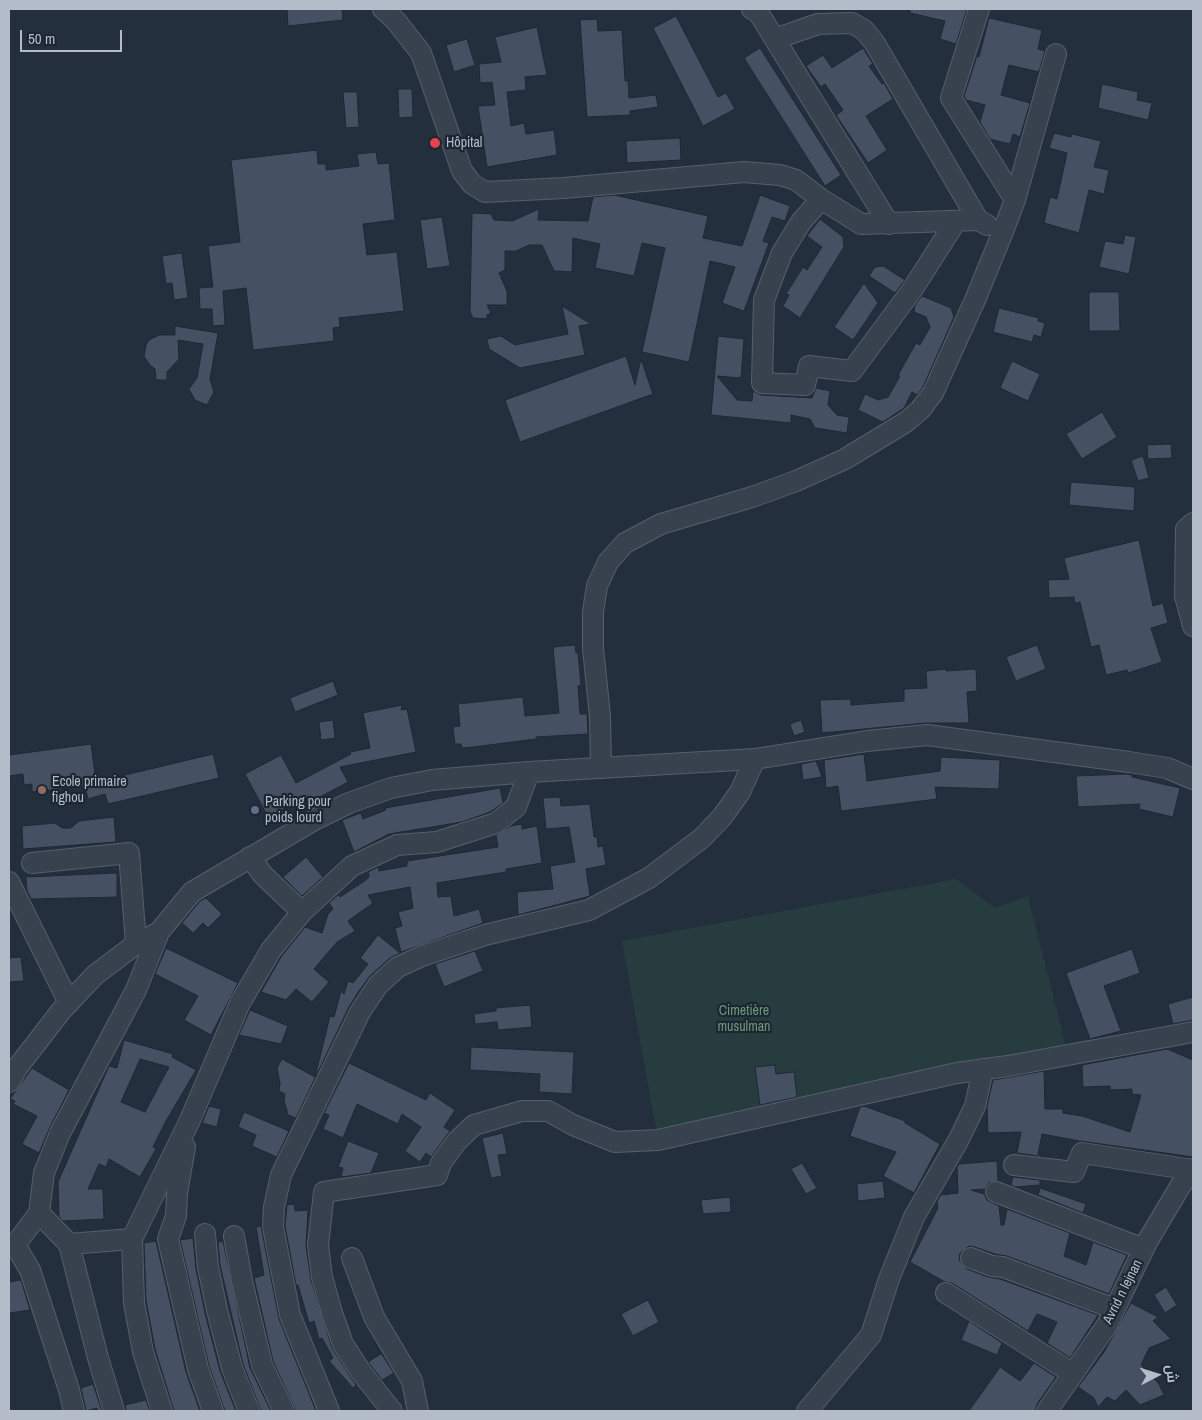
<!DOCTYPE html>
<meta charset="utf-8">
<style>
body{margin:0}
#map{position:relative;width:1202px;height:1420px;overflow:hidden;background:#242f3e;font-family:"Archivo Narrow",Cairo,sans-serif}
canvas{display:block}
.frame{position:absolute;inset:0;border:10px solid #b4bcc9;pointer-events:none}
.north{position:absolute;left:1132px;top:1350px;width:50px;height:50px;-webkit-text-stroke:4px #1d2633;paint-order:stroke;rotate:85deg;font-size:14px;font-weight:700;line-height:20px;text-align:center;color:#b4bcc9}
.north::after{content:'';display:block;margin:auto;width:18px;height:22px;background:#b4bcc9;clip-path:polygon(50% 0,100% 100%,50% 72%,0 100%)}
.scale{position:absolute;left:20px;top:30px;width:102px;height:22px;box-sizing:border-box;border:2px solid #b4bcc9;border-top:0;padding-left:6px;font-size:15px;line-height:18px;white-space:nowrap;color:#b4bcc9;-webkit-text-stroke:4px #1d2633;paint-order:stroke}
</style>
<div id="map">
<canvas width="1202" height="1420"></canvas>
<div class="frame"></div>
<div class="north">ش</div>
<div class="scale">50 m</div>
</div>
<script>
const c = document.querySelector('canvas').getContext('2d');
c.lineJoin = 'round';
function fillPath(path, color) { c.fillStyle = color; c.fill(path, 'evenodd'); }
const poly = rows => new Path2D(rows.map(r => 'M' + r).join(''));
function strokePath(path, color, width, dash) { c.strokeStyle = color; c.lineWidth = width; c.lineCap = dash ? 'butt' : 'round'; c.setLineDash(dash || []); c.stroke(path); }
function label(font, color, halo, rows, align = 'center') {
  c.font = font + ' "Archivo Narrow",sans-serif'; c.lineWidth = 4.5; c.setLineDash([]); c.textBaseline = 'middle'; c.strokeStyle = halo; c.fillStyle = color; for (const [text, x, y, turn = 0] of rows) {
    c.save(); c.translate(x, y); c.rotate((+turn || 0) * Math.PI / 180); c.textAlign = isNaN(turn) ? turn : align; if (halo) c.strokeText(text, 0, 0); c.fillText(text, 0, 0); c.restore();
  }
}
fillPath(poly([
 [956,879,995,908,1028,896,1066,1047,658,1140,622,941]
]), '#263c3f');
const building = poly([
 [287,9,342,9,343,20,288,26,287,9],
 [910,9,967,9,956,44,940,39,945,21,910,13,910,9],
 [676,16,718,97,726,93,735,109,703,126,653,28,676,16],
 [989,18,1042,30,1038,49,1045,51,1039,72,1009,65,1001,95,1030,103,1020,137,1013,134,1010,144,990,139,980,122,985,105,966,100,964,96,977,56,979,57,989,18],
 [597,19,598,31,622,30,625,81,628,81,629,98,656,95,658,107,630,111,630,115,587,117,580,20,597,19],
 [537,27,547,75,525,77,526,90,507,92,511,126,524,123,526,134,554,130,557,155,487,167,478,106,495,105,492,82,480,83,479,64,501,62,495,37,537,27],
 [467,39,475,65,454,72,446,45,467,39],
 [760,48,841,175,825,186,744,58,760,48],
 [863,48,873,64,869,66,882,84,884,83,893,99,866,116,887,150,868,163,836,115,843,110,825,84,821,87,806,66,823,55,832,68,863,48],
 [1102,84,1138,92,1137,100,1152,103,1148,120,1098,108,1102,84],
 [398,89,412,89,413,117,399,118,398,89],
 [343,92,357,92,359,127,346,128,343,92],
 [1054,133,1071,137,1072,134,1101,141,1094,167,1109,170,1104,194,1089,190,1079,233,1044,223,1050,197,1057,199,1067,153,1049,148,1054,133],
 [680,138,681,160,627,163,626,141,680,138],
 [317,150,318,164,326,164,326,170,359,166,357,154,376,152,378,164,389,163,395,220,363,224,367,255,397,252,404,311,339,318,340,327,333,328,334,341,253,350,246,288,223,291,225,325,213,326,212,309,200,309,199,288,213,287,208,246,240,242,231,160,317,150],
 [614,195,708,216,703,238,742,246,760,195,790,206,785,221,772,217,763,241,769,243,744,311,722,303,735,267,710,261,689,362,642,352,665,248,642,243,634,276,595,268,600,244,573,238,572,272,554,271,542,245,529,245,516,251,505,251,505,270,499,273,507,291,507,305,487,305,491,313,487,315,487,319,473,318,470,312,472,213,491,214,494,220,512,221,539,209,538,220,588,221,593,197,614,195],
 [442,217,450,266,427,269,420,220,442,217],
 [820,219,843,237,844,247,800,318,783,306,789,295,786,294,803,267,807,270,822,247,807,236,820,219],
 [1125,235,1136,237,1129,274,1099,267,1105,241,1123,244,1125,235],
 [182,253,188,298,174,300,172,283,166,284,162,256,182,253],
 [883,266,905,280,895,293,869,276,875,267,883,266],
 [864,283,878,303,853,340,834,327,864,283],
 [1089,292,1119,292,1120,331,1089,331,1089,292],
 [922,296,951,308,954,317,923,387,917,395,912,392,904,408,883,422,858,410,865,394,878,400,888,397,900,376,898,375,916,343,920,345,930,327,926,317,914,312,915,305,922,296],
 [562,306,591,324,579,326,585,355,520,368,489,349,487,339,501,336,515,345,568,334,562,306],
 [999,308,1039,318,1038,321,1045,323,1041,337,1034,335,1032,342,993,332,999,308],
 [175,326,218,333,210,379,214,392,207,405,195,400,189,389,197,378,203,344,178,340,179,359,167,372,167,380,156,380,155,369,151,366,144,357,146,345,149,340,159,335,175,335,175,326],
 [718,336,744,339,741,378,717,376,737,400,752,401,753,391,761,395,812,398,816,388,830,391,828,405,837,415,849,417,847,433,815,428,810,419,791,415,791,423,711,415,718,336],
 [626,356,635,385,641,359,653,394,520,442,505,400,626,356],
 [1012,361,1040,374,1028,401,1000,388,1012,361],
 [1102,412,1117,437,1082,459,1066,434,1102,412],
 [1171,444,1172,458,1148,459,1147,445,1171,444],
 [1143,456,1149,478,1138,481,1131,460,1143,456],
 [1071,482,1135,487,1134,511,1069,505,1071,482],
 [1139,540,1153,606,1163,603,1168,623,1151,628,1162,662,1128,673,1127,670,1106,675,1099,645,1091,647,1080,602,1075,603,1074,597,1049,598,1048,580,1069,579,1064,558,1139,540],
 [575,645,576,653,578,653,581,685,578,686,580,714,587,714,588,734,536,737,536,739,473,747,462,748,461,744,455,744,453,727,460,726,458,704,523,697,525,716,559,713,553,647,575,645],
 [1037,645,1046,669,1016,681,1006,657,1037,645],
 [946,669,946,671,976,669,977,691,967,692,969,723,926,723,822,733,820,700,851,699,851,705,904,701,904,689,927,688,926,671,946,669],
 [333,681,338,695,295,712,290,698,333,681],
 [402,705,401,710,407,709,416,752,340,767,348,782,309,803,306,797,268,817,245,774,281,755,296,783,351,754,350,752,370,748,363,713,402,705],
 [333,720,335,738,321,740,319,722,333,720],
 [801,720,805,732,794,736,790,724,801,720],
 [91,744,96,782,213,754,219,778,108,804,105,794,88,799,85,786,32,792,32,784,24,785,23,774,9,776,9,755,91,744],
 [864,754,867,781,940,771,941,757,1000,760,999,789,935,787,937,799,841,811,838,786,826,788,824,760,864,754],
 [816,761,822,777,803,780,801,764,816,761],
 [1127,774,1132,775,1132,777,1180,788,1173,817,1139,809,1140,804,1078,807,1076,776,1127,774],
 [500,788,503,803,490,812,462,822,389,834,354,852,342,820,361,813,363,819,386,810,385,808,500,788],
 [560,797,561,806,590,804,594,837,597,837,598,847,603,846,606,865,586,869,590,896,518,915,517,892,553,889,550,866,575,862,569,827,546,829,543,798,560,797],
 [114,817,116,842,23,849,22,826,55,823,62,828,71,828,79,821,114,817],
 [522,824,522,829,537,826,542,863,506,869,506,872,437,883,438,897,451,896,454,916,479,909,483,923,401,952,395,928,402,926,398,912,413,908,410,887,368,895,373,903,348,921,355,931,337,942,314,969,329,982,312,1002,296,989,286,1000,261,992,281,957,305,927,322,933,328,914,333,909,329,903,338,895,340,897,366,880,369,877,368,872,378,867,379,871,407,866,407,861,498,847,496,835,511,826,522,824],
 [306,857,323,877,302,896,283,877,306,857],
 [117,873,117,897,31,899,27,891,26,877,117,873],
 [206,898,222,914,208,928,203,923,193,933,182,923,200,901,206,898],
 [378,935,400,953,390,958,370,976,359,991,349,1007,296,1118,288,1115,284,1100,285,1094,279,1091,280,1083,277,1068,282,1059,315,1077,330,1016,334,1017,341,991,344,994,348,981,353,983,368,964,360,958,378,935],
 [166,948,238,983,211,1035,184,1020,198,996,155,974,166,948],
 [1132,949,1140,973,1104,986,1121,1031,1090,1039,1066,973,1132,949],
 [475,951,483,971,444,987,435,964,475,951],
 [21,957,24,981,9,982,9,958,21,957],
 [1193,997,1193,1020,1173,1024,1168,1004,1193,997],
 [530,1005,532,1027,498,1030,497,1022,475,1024,474,1014,496,1011,496,1008,530,1005],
 [250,1010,288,1026,281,1044,239,1035,250,1010],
 [124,1040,173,1054,172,1057,196,1070,166,1121,153,1147,156,1149,140,1177,109,1159,106,1167,99,1164,88,1189,103,1189,104,1219,63,1221,59,1217,58,1182,109,1066,117,1068,124,1040],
 [140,1059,169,1067,145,1112,121,1102,140,1059],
 [471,1047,574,1052,572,1094,539,1092,540,1074,470,1070,471,1047],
 [1167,1049,1193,1060,1193,1157,1080,1141,1042,1134,1038,1154,1046,1157,1017,1153,1021,1132,988,1133,987,1106,993,1080,1044,1071,1045,1109,1063,1109,1063,1113,1082,1116,1130,1132,1141,1095,1132,1094,1132,1089,1110,1090,1110,1086,1083,1087,1082,1065,1167,1049],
 [349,1063,426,1100,430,1093,455,1110,444,1127,450,1131,431,1157,426,1153,420,1162,405,1151,421,1127,402,1114,398,1124,357,1104,343,1138,323,1129,329,1115,324,1113,349,1063],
 [775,1065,776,1074,794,1072,797,1097,760,1105,755,1067,775,1065],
 [32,1068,69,1090,50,1127,39,1153,22,1144,37,1116,13,1104,15,1101,10,1099,32,1068],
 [209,1106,221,1109,217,1127,202,1123,209,1106],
 [864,1106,905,1121,905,1123,940,1144,914,1193,883,1176,896,1152,850,1136,860,1107,864,1106],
 [244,1112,289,1131,277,1157,252,1146,256,1135,238,1127,244,1112],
 [503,1133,507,1154,498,1155,502,1176,491,1178,482,1138,503,1133],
 [348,1141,379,1153,371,1173,341,1177,343,1168,338,1167,348,1141],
 [997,1161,998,1181,989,1183,985,1189,971,1190,984,1194,987,1200,999,1206,1001,1225,1004,1225,1007,1209,1070,1233,1064,1256,1086,1265,1093,1242,1127,1255,1109,1294,1007,1256,995,1254,975,1247,969,1246,960,1253,959,1260,967,1269,988,1277,1000,1279,1098,1315,1070,1358,1047,1343,1057,1322,1037,1314,1028,1331,952,1283,945,1282,910,1262,938,1208,937,1201,941,1195,958,1193,957,1167,959,1164,997,1161],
 [802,1163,817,1188,806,1194,791,1169,802,1163],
 [1013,1177,1040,1180,1040,1185,1015,1187,1011,1185,1013,1177],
 [883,1181,885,1198,858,1201,857,1184,883,1181],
 [1040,1188,1086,1204,1083,1213,1038,1195,1040,1188],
 [730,1197,731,1212,703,1214,701,1200,730,1197],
 [294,1204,295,1211,308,1210,306,1246,311,1280,332,1348,356,1385,353,1388,329,1361,333,1358,322,1338,319,1339,314,1321,309,1323,298,1285,296,1285,285,1226,287,1205,294,1204],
 [261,1226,279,1319,316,1411,296,1411,273,1361,254,1278,264,1275,256,1227,261,1226],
 [193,1238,196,1269,205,1313,220,1371,236,1411,225,1411,209,1366,180,1240,193,1238],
 [156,1241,186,1372,200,1411,174,1411,155,1349,146,1300,144,1243,156,1241],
 [223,1241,250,1368,271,1411,261,1411,243,1364,220,1265,218,1242,223,1241],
 [21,1280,30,1310,9,1313,9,1282,21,1280],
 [1166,1287,1177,1305,1165,1313,1154,1295,1166,1287],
 [648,1300,659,1322,633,1336,621,1314,648,1300],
 [1131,1303,1158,1317,1153,1321,1171,1339,1149,1348,1141,1365,1159,1384,1164,1395,1140,1405,1126,1390,1115,1401,1107,1397,1098,1407,1094,1398,1078,1387,1104,1352,1131,1303],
 [969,1321,1002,1343,997,1355,961,1340,969,1321],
 [375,1344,394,1373,382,1380,368,1362,381,1354,375,1344],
 [1034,1363,1056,1377,1037,1404,1035,1411,969,1411,1000,1367,1020,1381,1034,1363],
 [93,1384,102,1411,97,1411,97,1408,86,1411,81,1388,93,1384],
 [146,1400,150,1411,126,1411,125,1405,146,1400]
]);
fillPath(building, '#455162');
strokePath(building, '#1f2835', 1);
const minor = poly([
 [383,9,396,21,421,53,462,171,472,184,485,192,564,188,744,172,780,175,796,180,821,199,861,224,978,220],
 [752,9,758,12,889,224],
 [979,9,951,98,1015,200],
 [775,39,818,24,852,23,864,30,874,42,978,220,987,225],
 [821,199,801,222,782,253,764,300,762,383,805,385,809,366,852,371,912,290,956,221],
 [1193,523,1186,529,1185,596,1193,626],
 [601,768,600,716,593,648,593,612,597,586,608,562,625,543,661,524,752,497,796,481,845,459,906,422,920,410,933,393,975,300,1002,234,1015,200,1056,54],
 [250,857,263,875,302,912],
 [32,863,129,853,136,944],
 [9,882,69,1003],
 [9,1082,17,1068,61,1011,95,975,136,944,159,932,192,892,316,819,349,803,391,788,432,780,529,772,755,759,867,741,927,735,1129,762,1167,768,1193,779],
 [185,1147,177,1193,176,1216,168,1239,198,1369,213,1411],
 [1014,1165,1074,1172,1082,1153,1193,1170],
 [996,1192,1144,1249],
 [205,1234,208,1267,217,1310,232,1368,249,1411],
 [234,1236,242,1281,262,1365,284,1411],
 [69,1244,132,1239],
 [15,1245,30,1270,69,1390,74,1411],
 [15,1245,39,1213],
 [352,1258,374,1317,412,1381,418,1411],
 [971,1258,992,1266,1003,1267,1115,1309],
 [946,1293,1072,1373],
 [114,1411,98,1358,69,1244,39,1213,44,1173,60,1133,136,990,159,932],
 [162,1411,143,1352,134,1303,132,1239,190,1120,240,1003,271,950,302,912,352,866,397,845,437,842,496,823,516,807,529,772],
 [329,1411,290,1315,273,1227,274,1207,281,1175,360,1012,378,985,398,967,422,956,485,935,589,910,649,878,702,838,722,817,740,792,755,759],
 [392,1411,361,1372,343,1344,332,1313,322,1277,318,1245,324,1192,437,1175,441,1163,457,1141,474,1125,522,1111,548,1111,573,1125,615,1142,658,1140,957,1073,1008,1066,1193,1032],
 [807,1411,871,1335,889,1279,914,1217,958,1141,975,1106,983,1069],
 [1047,1411,1107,1325,1147,1242,1181,1185,1193,1169]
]);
strokePath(minor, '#565f6c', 22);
strokePath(minor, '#38414e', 20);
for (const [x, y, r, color] of [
 [435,143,6,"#e0444e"],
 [42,790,5,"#8d6e63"],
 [255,810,5,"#5c6f8a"]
]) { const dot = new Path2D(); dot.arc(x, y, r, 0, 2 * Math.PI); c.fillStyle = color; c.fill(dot); strokePath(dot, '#1d2633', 2); }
label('14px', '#b4bcc9', '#1d2633', [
 ["Hôpital",446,143],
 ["Ecole primaire",52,782],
 ["fighou",52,798],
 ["Parking pour",265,802],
 ["poids lourd",265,818]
], 'left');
label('14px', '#6b9a76', '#1d2633', [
 ["Cimetière",744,1011],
 ["musulman",744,1027]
]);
label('14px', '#b4bcc9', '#1d2633', [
 ["Avrid n lejnan",1123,1292,-63]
]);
</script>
